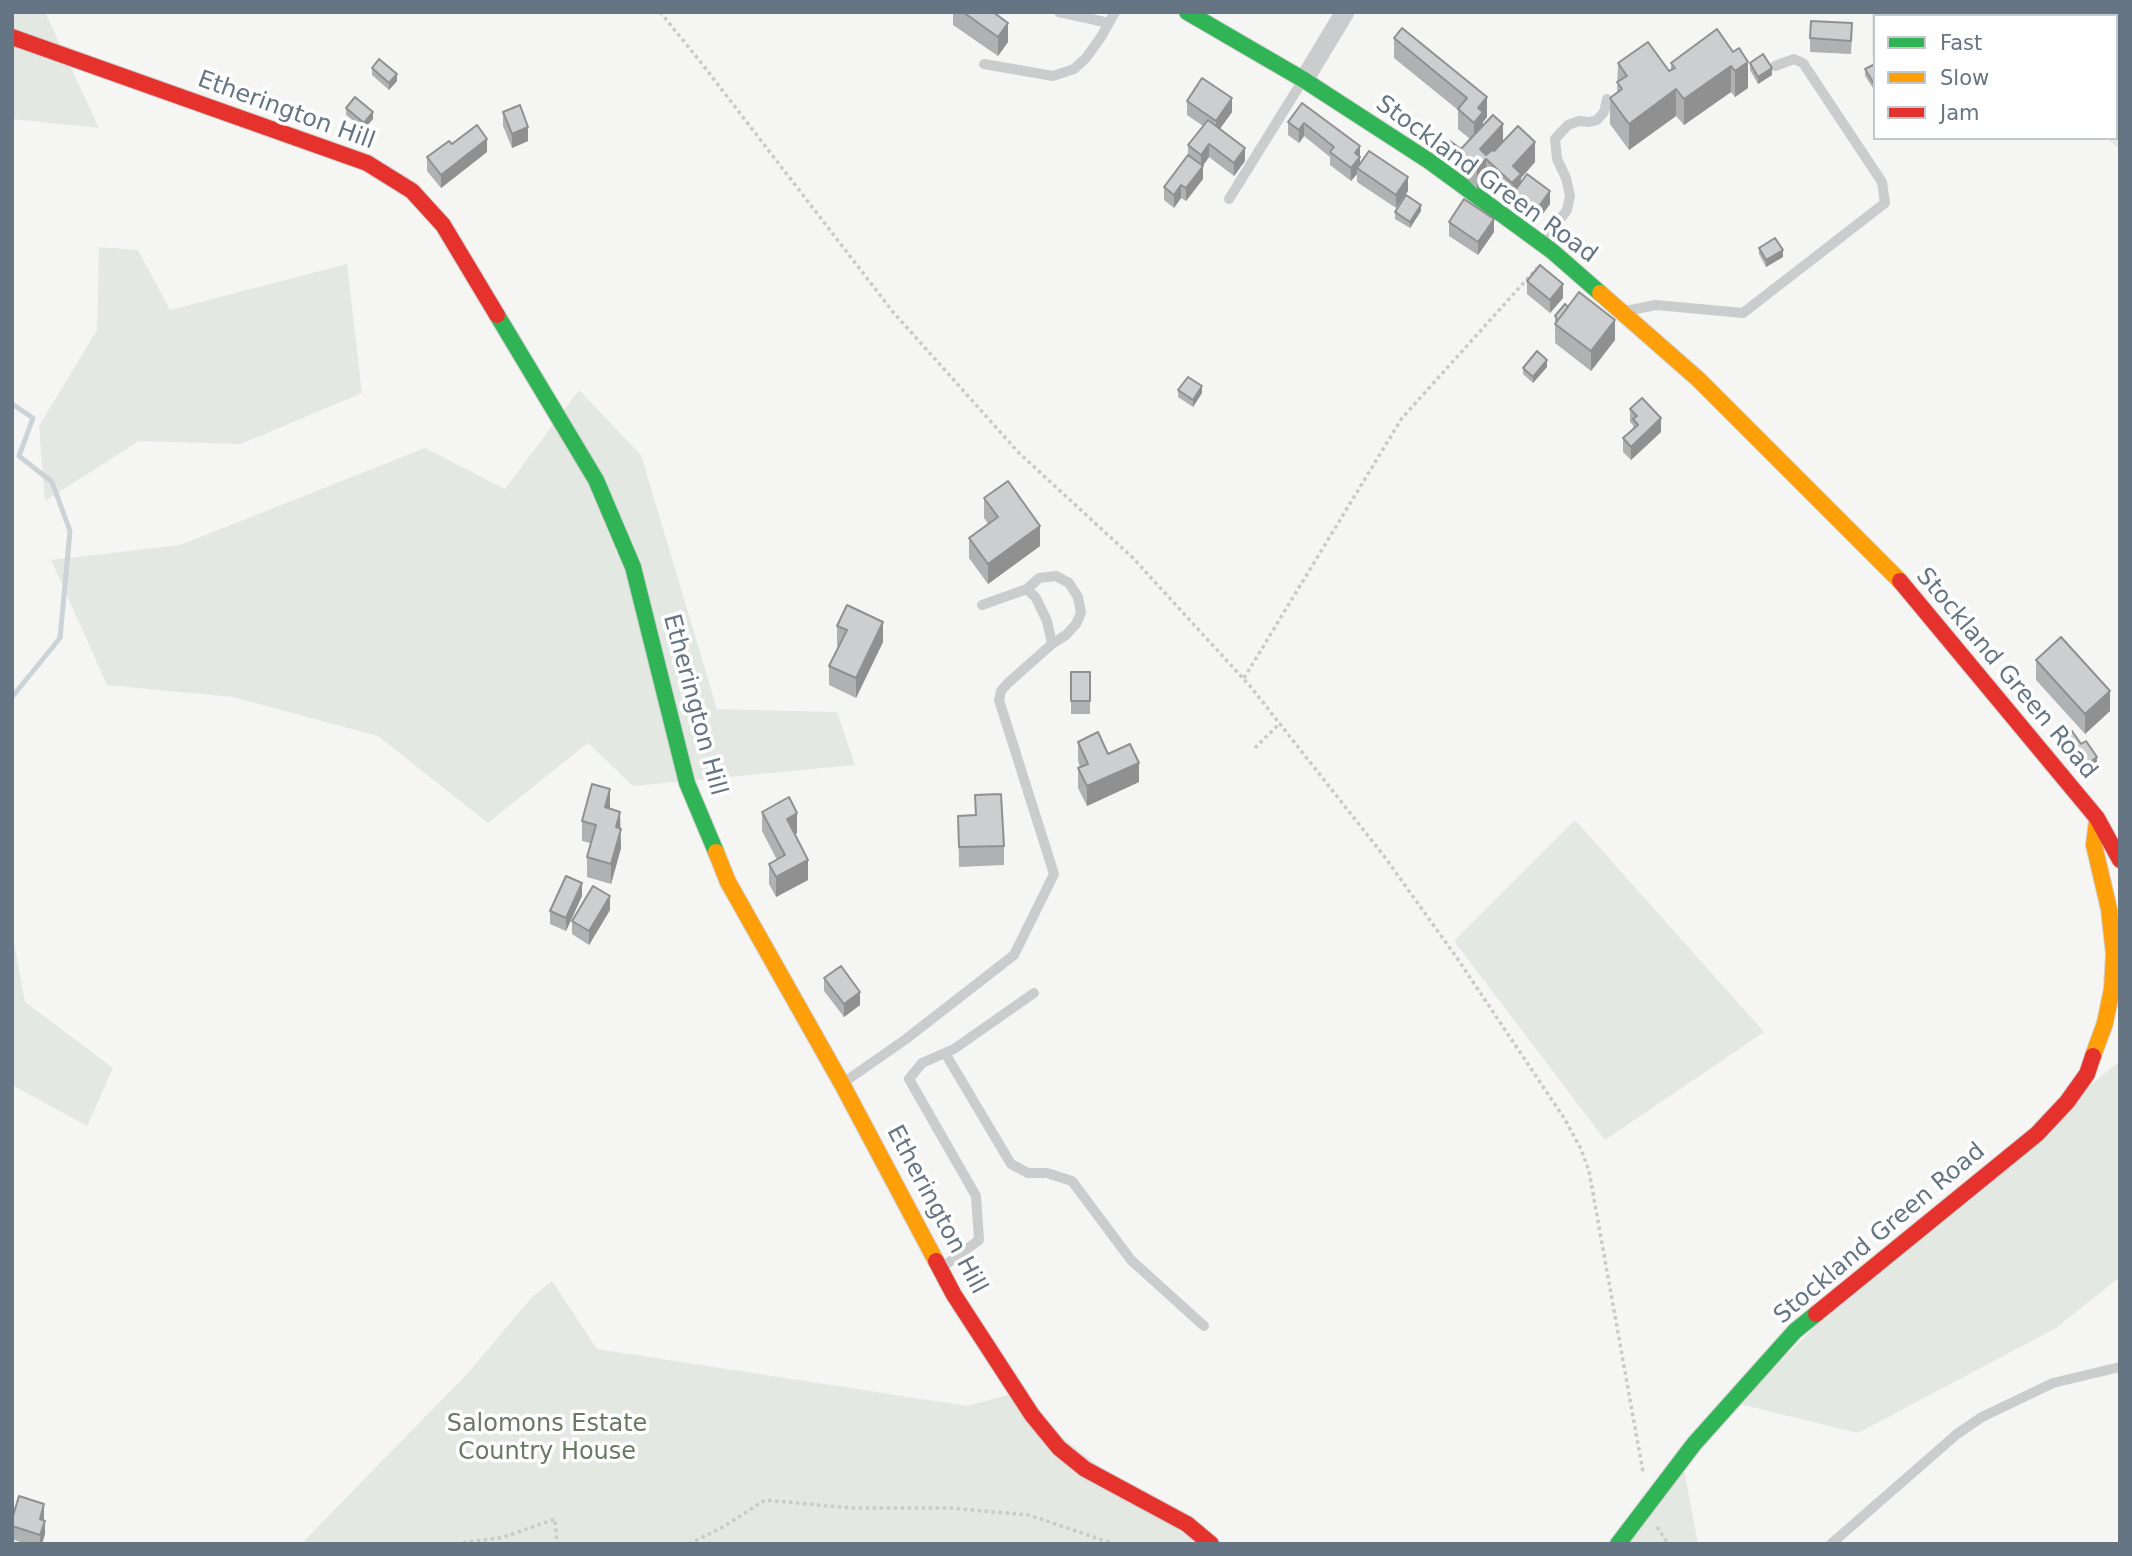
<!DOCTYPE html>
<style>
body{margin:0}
#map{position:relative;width:2132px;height:1556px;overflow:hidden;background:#f5f5f4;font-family:"DejaVu Sans",sans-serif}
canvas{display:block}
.frame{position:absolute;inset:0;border:14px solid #667583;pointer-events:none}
.legend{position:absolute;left:1873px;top:14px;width:245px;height:126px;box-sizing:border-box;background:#fff;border:2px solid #c2c8cd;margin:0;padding:9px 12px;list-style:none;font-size:21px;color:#667583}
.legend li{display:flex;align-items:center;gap:14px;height:35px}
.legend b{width:35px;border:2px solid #c2c8cd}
</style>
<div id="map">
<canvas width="2132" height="1556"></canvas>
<div class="frame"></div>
<ul class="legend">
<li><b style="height:9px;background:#30b455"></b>Fast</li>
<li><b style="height:9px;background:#ff9f0a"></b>Slow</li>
<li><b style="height:9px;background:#e5322d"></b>Jam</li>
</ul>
</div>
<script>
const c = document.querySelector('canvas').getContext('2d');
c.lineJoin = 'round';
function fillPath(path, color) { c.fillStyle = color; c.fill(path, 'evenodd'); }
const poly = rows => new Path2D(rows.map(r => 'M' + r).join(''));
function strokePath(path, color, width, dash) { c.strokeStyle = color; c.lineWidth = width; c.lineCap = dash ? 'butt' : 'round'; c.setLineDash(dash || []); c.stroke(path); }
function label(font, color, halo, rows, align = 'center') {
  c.font = font + ' "DejaVu Sans",sans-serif'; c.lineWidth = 7; c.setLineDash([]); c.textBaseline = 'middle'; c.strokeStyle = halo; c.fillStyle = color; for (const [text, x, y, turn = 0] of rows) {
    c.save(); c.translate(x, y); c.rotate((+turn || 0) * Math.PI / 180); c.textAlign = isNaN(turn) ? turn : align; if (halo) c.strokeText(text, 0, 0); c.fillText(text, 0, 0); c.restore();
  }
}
fillPath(poly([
 [12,12,45,12,99,128,12,119],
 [1872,12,2120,12,2120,150,2107,138,2116,138,2116,16,1875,16,1875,57,1872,56],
 [99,247,138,250,170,310,347,264,362,393,241,444,139,441,45,501,39,426,97,330],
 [579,390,641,455,717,709,837,712,855,765,633,786,588,743,488,823,378,736,233,697,107,685,51,560,180,545,425,448,505,489],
 [1575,820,1764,1032,1605,1140,1454,941],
 [12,931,25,1002,113,1068,87,1126,12,1085],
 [2120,1061,2120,1277,2056,1328,1858,1433,1739,1404,1895,1244],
 [552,1281,597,1349,967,1406,1008,1395,1198,1544,301,1544,467,1374,533,1296],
 [1682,1459,1698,1544,1617,1544]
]), '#e4e8e2');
strokePath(poly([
 [12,404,33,418,19,456,52,482,70,531,60,638,12,697]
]), '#ccd3d7', 5);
const fast = poly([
 [1187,12,1304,80,1429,161,1552,251,1600,293],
 [497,315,596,480,633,567,687,783,716,852],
 [1618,1544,1694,1444,1795,1331,1816,1314]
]);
const slow = poly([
 [1600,293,1698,379,1900,581],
 [716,852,728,882,842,1084,936,1261],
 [2093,1056,2105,1023,2112,989,2114,954,2109,909,2094,845,2097,821]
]);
const jam = poly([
 [12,37,367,163,412,191,443,225,497,315],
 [1900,581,2097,818,2120,860],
 [936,1261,954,1295,1032,1415,1059,1448,1085,1469,1187,1524,1211,1544],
 [1816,1314,2037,1134,2067,1102,2087,1074,2093,1056]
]);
strokePath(fast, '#d1d1d2', 18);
strokePath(slow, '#d1d1d2', 18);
strokePath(jam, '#d1d1d2', 18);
strokePath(poly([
 [660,12,699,60,893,312,1019,453,1133,558,1250,686,1384,856,1457,958,1564,1118,1581,1149,1589,1171,1643,1472],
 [1244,678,1402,418,1537,268],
 [1255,748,1280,723],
 [1657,1527,1668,1544],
 [456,1544,504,1537,555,1519,557,1544],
 [689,1544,723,1527,765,1500,851,1508,951,1508,1029,1515,1114,1544]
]), '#c9caca', 3.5, [3.5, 3.5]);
strokePath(poly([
 [1059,12,1109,23],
 [984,64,1053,76,1074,69,1086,58,1101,37,1115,12],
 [1229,199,1303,80],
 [1542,243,1567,210,1570,196,1566,178,1557,159,1555,139,1568,125,1579,121,1589,122,1597,120,1604,112,1607,99],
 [1626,311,1656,305,1743,313,1885,203,1882,182,1803,63,1794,59,1775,66],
 [1027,589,1039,578,1056,576,1069,583,1078,597,1081,613,1076,624,1066,635,1052,644],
 [945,1053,1011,1164,1028,1173,1047,1173,1072,1181,1131,1260,1204,1326],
 [843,1083,906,1039,1014,955,1054,874,999,700,1001,691,1008,683,1052,644,1047,621,1036,598,1027,589,982,605],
 [941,1268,979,1240,976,1196,909,1079,922,1063,954,1049,1034,993],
 [1831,1544,1957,1434,1982,1417,2053,1383,2120,1367]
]), '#cacccd', 10);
strokePath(poly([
 [1304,80,1345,12]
]), '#cacccd', 19);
strokePath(fast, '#30b455', 16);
strokePath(slow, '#ff9f0a', 16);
strokePath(jam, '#e5322d', 16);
fillPath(poly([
 [953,12,999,12,997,15,1008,42,998,56,953,25],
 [1402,28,1487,117,1483,122,1483,125,1503,141,1535,162,1521,178,1521,183,1550,204,1537,222,1514,205,1514,200,1512,203,1486,179,1477,189,1459,171,1459,166,1444,156,1444,149,1461,149,1470,139,1458,129,1458,110,1394,58,1394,38],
 [1717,29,1748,88,1735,97,1731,92,1684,125,1676,116,1629,150,1610,124,1610,98,1617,92,1618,63,1669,71,1671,70,1671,63],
 [1852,36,1851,54,1810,52,1810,38],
 [1750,63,1772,75,1758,84,1750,70],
 [1875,67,1875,87,1873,88,1865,76,1865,69],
 [372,68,397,81,389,90,372,75],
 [1187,101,1232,112,1220,129,1245,161,1234,176,1209,157,1203,166,1203,179,1186,201,1181,198,1174,208,1164,200,1164,187,1188,155,1188,145,1203,126,1187,115],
 [1302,103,1360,160,1360,164,1408,191,1396,208,1357,182,1357,174,1351,181,1330,165,1330,157,1304,136,1299,143,1288,135,1288,122],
 [346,108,373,119,364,129,346,115],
 [503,112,528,141,512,148,503,126],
 [452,144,487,152,441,188,427,171,427,157],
 [1421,211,1410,228,1395,219,1395,212],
 [1449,222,1494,232,1478,255,1449,236],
 [1759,248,1783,257,1766,267,1759,254],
 [1527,281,1563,298,1550,313,1527,294],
 [1555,316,1615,340,1591,371,1555,343],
 [1547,367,1533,383,1523,374,1523,368],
 [1178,390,1202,393,1193,407,1178,397],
 [1630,409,1661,432,1631,460,1623,452,1623,438,1633,429,1633,425,1630,422],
 [984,498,1040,546,988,584,969,558,969,538,988,524,984,518],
 [837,626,883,642,856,698,829,685,829,666,839,646,837,646],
 [2036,660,2110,711,2085,734,2036,680],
 [1071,672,1090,672,1090,714,1071,714],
 [2064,737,2081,744,2097,770,2085,779,2064,751],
 [1078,742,1108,754,1139,782,1087,806,1078,788,1078,768,1080,767,1078,761],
 [975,795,1004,846,1004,865,959,867,958,816,976,815],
 [610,809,620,828,621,848,611,884,587,877,587,857,590,843,582,841,582,821],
 [762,812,797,833,795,834,808,880,776,897,769,884,769,864,777,860,762,831],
 [582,896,566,931,550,924,550,911],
 [610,910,589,945,572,934,572,921],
 [824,978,860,1005,844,1017,824,991],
 [44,1518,45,1534,42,1544,25,1544,12,1539,12,1519]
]), '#b0b1b2');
fillPath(poly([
 [1008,23,1008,42,998,56,998,37],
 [1748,62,1748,88,1735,97,1735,71],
 [1731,66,1731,92,1684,125,1684,99],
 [1772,68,1772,75,1758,84,1758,77],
 [397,74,397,81,389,90,389,83],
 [1676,89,1676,116,1629,150,1629,124],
 [1487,97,1487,117,1483,122,1483,132,1474,143,1474,123,1478,108],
 [1232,98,1232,112,1216,134,1216,121],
 [373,112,373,119,364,129,364,123],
 [1304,123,1304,136,1299,143,1299,130],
 [1503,124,1503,144,1486,159,1486,179,1477,189,1477,169,1480,149],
 [528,127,528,141,512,148,512,134],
 [487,139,487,152,441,188,441,175],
 [1535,142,1535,162,1521,178,1521,193,1514,192,1514,200,1512,203,1513,166],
 [1209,144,1209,157,1201,168,1201,155],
 [1360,146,1360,170,1357,168,1357,174,1351,181,1351,168,1355,153],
 [1245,148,1245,161,1234,176,1234,163],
 [1203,166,1203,179,1186,201,1186,188],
 [1408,177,1408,191,1396,208,1396,195],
 [1181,185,1181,198,1174,208,1174,195],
 [1550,191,1550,204,1537,222,1537,209],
 [1421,205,1421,211,1410,228,1410,222],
 [1494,219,1494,232,1478,255,1478,242],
 [1783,250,1783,257,1766,267,1766,260],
 [1563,284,1563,298,1550,313,1550,300],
 [1615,320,1615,340,1591,371,1591,351],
 [1547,360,1547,367,1533,383,1533,377],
 [1202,386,1202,393,1193,407,1193,400],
 [1661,418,1661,432,1631,460,1631,447],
 [1040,526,1040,546,988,584,988,564],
 [883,622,883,642,856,698,856,678],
 [2110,691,2110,711,2085,734,2085,714],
 [2097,757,2097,770,2085,779,2085,766],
 [1139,763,1139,782,1087,806,1087,786],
 [610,789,610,809,605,807],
 [620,812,621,848,611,884,611,864,616,827],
 [797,813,797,833,787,839,787,819],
 [808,860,808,880,776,897,776,877],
 [582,883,582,896,566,931,566,918],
 [610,896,610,910,589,945,589,931],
 [860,992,860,1005,844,1017,844,1004],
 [44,1504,44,1518,40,1532,40,1519],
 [45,1521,45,1534,42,1544,40,1544,40,1535]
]), '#909091');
const building = poly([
 [963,12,993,12,1008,23,998,37,963,12],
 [1811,21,1852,23,1851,41,1810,38,1811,21],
 [1402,28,1487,97,1478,108,1483,112,1474,123,1458,109,1467,98,1394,38,1402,28],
 [1717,29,1733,52,1739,48,1748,62,1735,71,1731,66,1684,99,1676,89,1629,124,1610,98,1622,89,1617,82,1627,76,1618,63,1648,42,1669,71,1675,68,1671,63,1717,29],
 [1763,54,1772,68,1758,77,1750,63,1763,54],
 [379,59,397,74,389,83,372,68,379,59],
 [1873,65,1875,67,1875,80,1873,82,1865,69,1873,65],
 [1202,78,1232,98,1216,121,1187,101,1202,78],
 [355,97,373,112,364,123,346,108,355,97],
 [1302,103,1360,146,1355,153,1360,157,1351,168,1330,152,1334,147,1304,123,1299,130,1288,122,1302,103],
 [520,105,528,127,512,134,503,112,520,105],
 [1493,115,1503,124,1480,149,1486,155,1492,150,1494,151,1518,126,1535,142,1513,166,1521,174,1512,183,1486,159,1477,169,1459,151,1493,115],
 [1208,120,1245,148,1234,163,1209,144,1201,155,1188,145,1208,120],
 [477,125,487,139,441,175,427,157,449,141,452,144,477,125],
 [1450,141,1461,149,1459,151,1458,160,1444,149,1450,141],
 [1369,151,1408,177,1396,195,1357,168,1369,151],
 [1188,155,1203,166,1186,188,1181,185,1174,195,1164,187,1188,155],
 [1527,174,1550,191,1537,209,1514,192,1527,174],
 [1406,195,1421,205,1410,222,1395,212,1406,195],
 [1464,199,1494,219,1478,242,1449,222,1464,199],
 [1775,238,1783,250,1766,260,1759,248,1775,238],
 [1540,265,1563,284,1550,300,1527,281,1540,265],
 [1579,292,1615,320,1591,351,1555,324,1579,292],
 [1565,304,1568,307,1558,320,1555,316,1565,304],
 [1537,351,1547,360,1533,377,1523,368,1537,351],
 [1188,377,1202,386,1193,400,1178,390,1188,377],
 [1642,398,1661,418,1631,447,1623,438,1638,425,1633,419,1637,416,1630,409,1642,398],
 [1008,481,1040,526,988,564,969,538,998,517,984,498,1008,481],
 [847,605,883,622,856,678,829,666,847,630,837,626,847,605],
 [2061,637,2110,691,2085,714,2036,660,2061,637],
 [1071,672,1090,672,1090,701,1071,701,1071,672],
 [2072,731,2081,744,2086,741,2097,757,2085,766,2064,737,2072,731],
 [1098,732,1108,754,1130,744,1139,763,1087,786,1078,768,1088,764,1078,742,1098,732],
 [592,784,610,789,605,807,620,812,616,827,621,829,611,864,587,857,596,825,582,821,592,784],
 [1001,794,1004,846,959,847,958,816,976,815,975,795,1001,794],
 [789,797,797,813,787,819,808,860,776,877,769,864,785,855,762,812,789,797],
 [566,876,582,883,566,918,550,911,566,876],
 [593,886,610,896,589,931,572,921,593,886],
 [841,966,860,992,844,1004,824,978,841,966],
 [19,1496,44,1504,40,1519,45,1521,40,1535,12,1526,12,1519,19,1496]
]);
fillPath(building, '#cdcecf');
strokePath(building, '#909091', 2);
label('24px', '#667583', '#fff', [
 ["Etherington Hill",286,111,20],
 ["Stockland Green Road",1486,180,36],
 ["Stockland Green Road",2006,674,50],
 ["Etherington Hill",694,705,75],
 ["Etherington Hill",936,1210,62],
 ["Stockland Green Road",1880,1234,-40]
]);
label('24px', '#687a64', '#fff', [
 ["Salomons Estate",547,1425],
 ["Country House",547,1453]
]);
</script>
